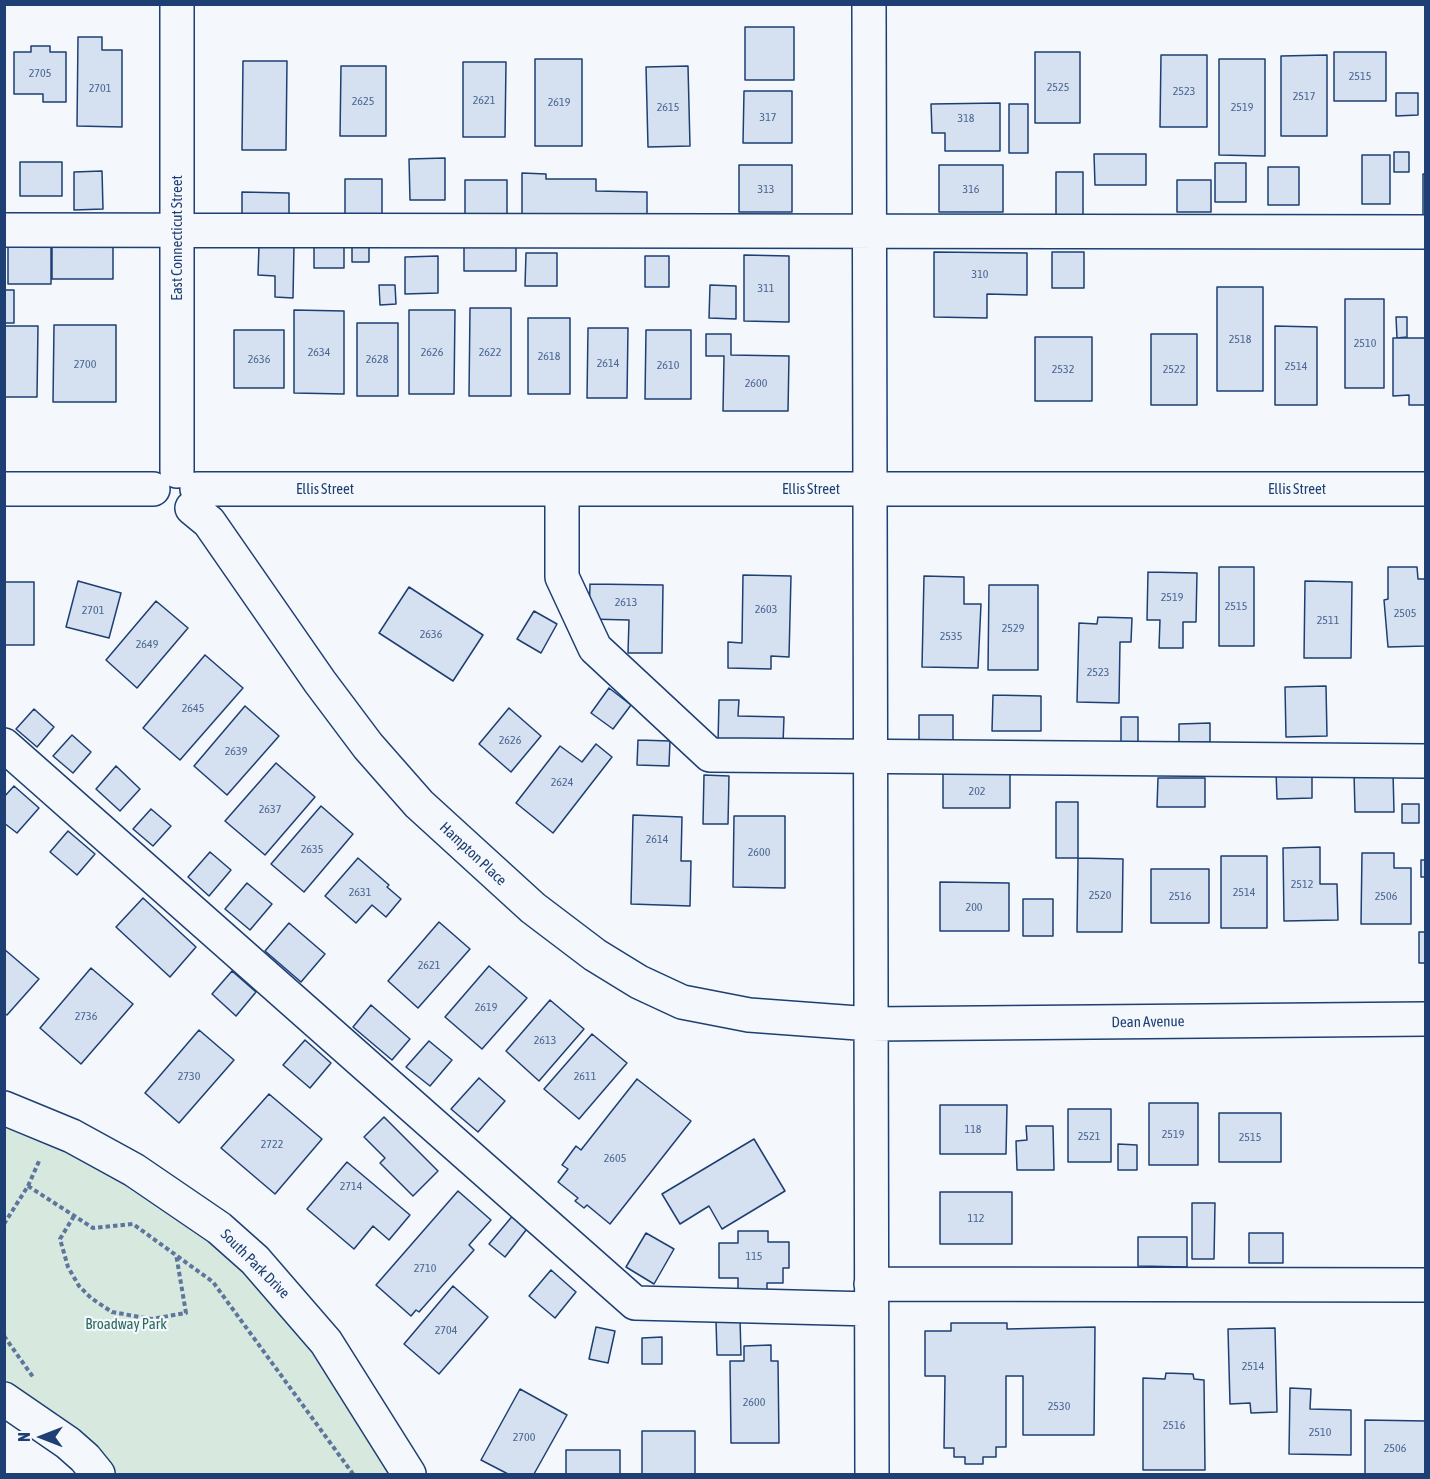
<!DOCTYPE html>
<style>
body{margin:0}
#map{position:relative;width:1430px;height:1479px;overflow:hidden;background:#f4f7fb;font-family:"Asap Condensed",sans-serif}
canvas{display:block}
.frame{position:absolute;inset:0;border:6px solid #1d3f73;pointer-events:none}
.north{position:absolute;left:12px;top:1407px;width:60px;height:60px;-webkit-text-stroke:4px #f4f7fb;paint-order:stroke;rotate:270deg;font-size:16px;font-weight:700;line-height:24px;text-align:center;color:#1d3f73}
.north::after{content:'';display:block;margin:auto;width:21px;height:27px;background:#1d3f73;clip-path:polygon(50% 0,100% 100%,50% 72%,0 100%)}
</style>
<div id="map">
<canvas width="1430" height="1479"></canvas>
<div class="frame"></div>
<div class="north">N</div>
</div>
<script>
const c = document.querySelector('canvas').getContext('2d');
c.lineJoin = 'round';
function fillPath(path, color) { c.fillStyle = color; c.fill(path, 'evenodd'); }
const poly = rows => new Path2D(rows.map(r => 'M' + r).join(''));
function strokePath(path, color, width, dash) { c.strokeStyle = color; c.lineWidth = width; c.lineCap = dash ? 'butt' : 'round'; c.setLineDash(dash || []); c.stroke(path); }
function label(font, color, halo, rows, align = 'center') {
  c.font = font + ' "Asap Condensed",sans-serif'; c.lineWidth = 4.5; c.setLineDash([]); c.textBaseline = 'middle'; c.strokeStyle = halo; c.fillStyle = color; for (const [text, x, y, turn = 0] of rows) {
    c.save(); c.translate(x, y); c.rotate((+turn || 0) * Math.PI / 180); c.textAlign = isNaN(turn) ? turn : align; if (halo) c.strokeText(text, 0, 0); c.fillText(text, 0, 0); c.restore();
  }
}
const green = poly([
 [4,1126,66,1151,140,1193,210,1240,250,1274,304,1337,392,1474,114,1474,107,1464,5,1383,4,1126]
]);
fillPath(green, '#d7e8df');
strokePath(green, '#687fa3', 1.5);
const building = poly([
 [745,27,794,27,794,80,745,80,745,27],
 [78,37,102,37,102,50,122,50,122,127,77,126,78,37],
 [31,46,50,46,50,52,66,52,66,102,43,102,43,94,14,94,14,52,31,52,31,46],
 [1035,52,1080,52,1080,123,1035,123,1035,52],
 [1334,52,1386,52,1386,101,1334,101,1334,52],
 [1161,55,1207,55,1207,127,1160,127,1161,55],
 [1327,55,1327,136,1281,136,1281,56,1327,55],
 [535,59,582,59,582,146,535,146,535,59],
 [1219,59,1265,59,1265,156,1219,155,1219,59],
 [243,61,287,61,286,150,242,150,243,61],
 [463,62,506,62,505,137,463,137,463,62],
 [341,66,386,66,386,136,340,136,341,66],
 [688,66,690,146,648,147,646,67,688,66],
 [744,91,792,91,792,143,743,143,744,91],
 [1396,93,1418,93,1418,115,1396,116,1396,93],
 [1000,103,1000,151,945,151,945,133,932,133,931,104,1000,103],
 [1009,104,1028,104,1028,153,1009,153,1009,104],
 [1394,152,1409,152,1409,172,1394,172,1394,152],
 [1094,154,1146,154,1146,185,1095,185,1094,154],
 [1362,155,1390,155,1390,204,1362,204,1362,155],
 [445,158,445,200,410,200,409,159,445,158],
 [20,162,62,162,62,196,20,196,20,162],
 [1215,163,1246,163,1246,202,1215,202,1215,163],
 [739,165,792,165,792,212,739,212,739,165],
 [939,165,1003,165,1003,212,939,212,939,165],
 [1268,167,1299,167,1299,205,1268,205,1268,167],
 [102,171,103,209,74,210,74,172,102,171],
 [1056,172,1083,172,1083,220,1056,220,1056,172],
 [522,173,546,174,546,179,596,179,596,191,647,192,647,219,522,218,522,173],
 [1423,174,1426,174,1426,215,1423,215,1423,174],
 [345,179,382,179,382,216,345,216,345,179],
 [465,180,507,180,507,217,465,217,465,180],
 [1177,180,1211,180,1211,212,1177,212,1177,180],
 [242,192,289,193,289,218,242,218,242,192],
 [352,239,369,239,369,262,352,262,352,239],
 [464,241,516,241,516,271,464,271,464,241],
 [314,243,344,243,344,268,314,268,314,243],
 [8,244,51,244,51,284,8,284,8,244],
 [52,245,113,245,113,279,52,279,52,245],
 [259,245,294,245,293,298,275,297,275,276,258,275,259,245],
 [934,252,1027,253,1027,295,987,294,987,318,934,317,934,252],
 [1052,252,1084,252,1084,288,1052,288,1052,252],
 [526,253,557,253,557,286,525,286,526,253],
 [744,255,789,256,789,322,744,321,744,255],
 [438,256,438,293,405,294,405,257,438,256],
 [645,256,669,256,669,287,645,287,645,256],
 [379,285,395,285,396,304,380,305,379,285],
 [710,285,736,286,736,319,709,318,710,285],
 [1217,287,1263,287,1263,391,1217,391,1217,287],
 [4,290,14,290,14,323,4,323,4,290],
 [1345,299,1384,299,1384,388,1345,388,1345,299],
 [470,308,511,308,511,396,469,396,470,308],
 [294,310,344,311,344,394,294,393,294,310],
 [409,310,455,310,454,394,409,394,409,310],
 [1396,317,1407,317,1407,337,1397,338,1396,317],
 [528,318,570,318,570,394,528,394,528,318],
 [357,323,398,323,398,396,357,396,357,323],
 [54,325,116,325,116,402,53,402,54,325],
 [4,326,38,326,37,397,4,397,4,326],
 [1275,326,1317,327,1317,405,1275,405,1275,326],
 [588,328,628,328,627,398,587,398,588,328],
 [234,330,284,330,284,388,234,388,234,330],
 [646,330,691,330,691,399,645,399,646,330],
 [706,334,731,334,731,355,789,356,788,411,723,411,724,356,706,356,706,334],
 [1151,334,1197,334,1197,405,1151,405,1151,334],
 [1035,337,1092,337,1092,401,1035,401,1035,337],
 [1393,338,1426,338,1426,405,1409,405,1409,395,1393,396,1393,338],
 [1219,567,1254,567,1254,646,1219,646,1219,567],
 [1388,567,1417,567,1418,579,1426,579,1426,646,1388,647,1384,600,1388,599,1388,567],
 [1148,572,1197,573,1196,622,1183,622,1183,648,1159,648,1160,620,1147,620,1148,572],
 [743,575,791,576,789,657,771,656,771,669,728,668,728,642,742,643,743,575],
 [924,576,964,577,964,604,981,604,978,668,922,667,924,576],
 [78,581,121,593,109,638,66,627,78,581],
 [1305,581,1352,582,1351,658,1304,658,1305,581],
 [4,582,34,582,34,645,4,645,4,582],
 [590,584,663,585,662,653,628,653,629,620,589,619,590,584],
 [989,585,1038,585,1038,670,988,670,989,585],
 [409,587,483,635,453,681,379,633,409,587],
 [156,601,188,628,137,688,106,660,156,601],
 [534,611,557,624,541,653,517,639,534,611],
 [1098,617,1132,618,1131,642,1120,642,1119,703,1077,702,1079,623,1097,624,1098,617],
 [205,655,243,688,180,760,143,728,205,655],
 [1326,686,1327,736,1286,737,1285,687,1326,686],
 [609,688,631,705,613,729,591,713,609,688],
 [993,695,1041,696,1041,731,992,731,993,695],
 [719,700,739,700,738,716,784,717,783,744,718,743,719,700],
 [245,706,279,736,227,795,194,766,245,706],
 [509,708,541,736,511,772,479,744,509,708],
 [34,709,54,727,37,747,16,729,34,709],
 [919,715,953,715,953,744,919,744,919,715],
 [1121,717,1138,717,1138,742,1121,742,1121,717],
 [1210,723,1210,742,1179,743,1179,724,1210,723],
 [72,735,91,752,73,773,53,756,72,735],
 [638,740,670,741,669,766,637,765,638,740],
 [596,744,612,757,553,833,516,803,560,746,582,762,596,744],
 [276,763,315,797,265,855,225,821,276,763],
 [116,766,140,789,120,811,96,789,116,766],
 [1312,770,1312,798,1277,799,1276,771,1312,770],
 [1393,772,1394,812,1355,812,1354,773,1393,772],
 [943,773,1010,773,1010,808,943,808,943,773],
 [704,775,729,776,728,824,703,824,704,775],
 [1158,778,1205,778,1205,807,1157,807,1158,778],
 [14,786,39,808,17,833,4,823,4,797,14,786],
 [1056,802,1078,802,1078,858,1056,858,1056,802],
 [1402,804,1419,804,1419,823,1402,823,1402,804],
 [321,806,353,834,304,892,271,864,321,806],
 [151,809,171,826,153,846,133,829,151,809],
 [633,815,682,817,681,861,691,861,690,906,631,904,633,815],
 [734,816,785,816,785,888,733,887,734,816],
 [68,831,95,854,77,875,50,852,68,831],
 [1320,847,1320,884,1337,884,1338,920,1284,921,1283,848,1320,847],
 [210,852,231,870,209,896,188,877,210,852],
 [1362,853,1394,853,1394,868,1411,868,1411,924,1361,924,1362,853],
 [1221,856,1267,856,1267,928,1221,928,1221,856],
 [358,858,389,885,387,887,401,899,386,917,372,905,356,923,325,896,358,858],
 [1078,858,1123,859,1122,932,1077,932,1078,858],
 [1421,860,1426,860,1426,877,1421,877,1421,860],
 [1151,869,1209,869,1209,923,1151,923,1151,869],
 [940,882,1009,883,1009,931,940,931,940,882],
 [247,883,272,904,250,930,225,909,247,883],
 [143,898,196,947,170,977,116,927,143,898],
 [1023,899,1053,899,1053,936,1023,936,1023,899],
 [439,922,470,949,418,1008,388,981,439,922],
 [289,923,325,954,301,982,265,951,289,923],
 [1419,932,1426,932,1426,963,1419,963,1419,932],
 [4,949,39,979,7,1015,4,1013,4,949],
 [489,966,527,998,482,1049,445,1017,489,966],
 [91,968,133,1004,81,1064,40,1028,91,968],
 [232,971,256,992,236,1016,212,994,232,971],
 [550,1000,584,1029,539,1081,506,1051,550,1000],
 [371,1005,410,1039,392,1060,353,1027,371,1005],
 [199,1030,234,1060,179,1123,145,1093,199,1030],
 [592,1034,627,1063,579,1119,544,1089,592,1034],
 [305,1040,331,1063,310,1088,283,1065,305,1040],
 [429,1041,452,1060,430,1086,406,1067,429,1041],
 [479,1078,505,1101,478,1132,451,1109,479,1078],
 [637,1079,691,1121,610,1224,587,1205,584,1208,575,1201,578,1198,558,1182,568,1169,562,1165,576,1146,581,1150,637,1079],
 [269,1094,322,1139,275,1194,221,1148,269,1094],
 [1149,1103,1198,1103,1198,1165,1149,1165,1149,1103],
 [940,1105,1007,1105,1006,1154,940,1154,940,1105],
 [1068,1109,1111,1109,1111,1162,1068,1162,1068,1109],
 [1219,1113,1281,1113,1281,1162,1219,1162,1219,1113],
 [384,1117,438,1171,413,1196,380,1163,385,1158,364,1137,384,1117],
 [1026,1126,1053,1126,1054,1170,1017,1170,1016,1141,1027,1140,1026,1126],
 [754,1139,785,1191,722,1229,709,1206,680,1224,662,1194,754,1139],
 [1118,1144,1137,1145,1137,1170,1118,1170,1118,1144],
 [347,1162,410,1215,389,1240,373,1226,354,1249,307,1209,347,1162],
 [458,1191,491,1220,469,1245,474,1250,419,1312,416,1310,411,1316,376,1285,458,1191],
 [940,1192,1012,1192,1012,1244,940,1244,940,1192],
 [1192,1203,1215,1203,1214,1259,1192,1259,1192,1203],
 [515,1213,530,1225,505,1257,489,1244,515,1213],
 [738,1231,768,1231,768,1242,789,1242,789,1268,783,1268,783,1283,767,1283,767,1291,738,1291,738,1278,719,1278,719,1243,738,1243,738,1231],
 [646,1233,674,1249,654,1284,626,1267,646,1233],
 [1249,1233,1283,1233,1283,1263,1249,1263,1249,1233],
 [1138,1237,1187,1237,1187,1267,1138,1266,1138,1237],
 [551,1270,576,1292,555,1318,529,1296,551,1270],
 [453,1286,488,1317,439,1374,404,1344,453,1286],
 [740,1319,741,1355,717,1355,716,1320,740,1319],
 [951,1323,1007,1323,1007,1329,1095,1327,1094,1435,1023,1435,1023,1376,1006,1376,1006,1447,996,1447,996,1457,983,1457,983,1464,965,1464,965,1457,954,1457,954,1448,944,1448,945,1376,925,1376,925,1331,951,1331,951,1323],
 [596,1327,615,1331,608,1363,589,1359,596,1327],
 [1275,1328,1277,1412,1251,1413,1250,1403,1230,1404,1228,1329,1275,1328],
 [662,1337,662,1364,642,1364,642,1338,662,1337],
 [771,1345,771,1361,778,1361,779,1443,731,1443,730,1361,744,1361,744,1346,771,1345],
 [1166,1373,1193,1374,1194,1379,1204,1380,1205,1470,1143,1470,1143,1378,1165,1379,1166,1373],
 [1290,1388,1311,1389,1310,1409,1351,1410,1351,1455,1289,1454,1290,1388],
 [520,1389,567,1415,534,1474,508,1474,481,1460,520,1389],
 [1365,1420,1426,1421,1426,1474,1365,1474,1365,1420],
 [642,1431,695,1431,695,1474,642,1474,642,1431],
 [566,1450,620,1450,620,1474,566,1474,566,1450]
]);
fillPath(building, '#d5e0f0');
strokePath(building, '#1d3f73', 1.5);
const minor = poly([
 [177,4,177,471],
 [869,4,872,1474],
 [4,230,1426,232],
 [4,489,153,489],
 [197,489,1426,489],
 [562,489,562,577,595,648,710,755,1426,761],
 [192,508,209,522,320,682,368,746,419,804,533,908,595,955,639,982,682,1002,749,1015,871,1024,1426,1019],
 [4,745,635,1303,871,1309],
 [4,1108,72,1136,134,1170,219,1228,255,1260,326,1342,409,1474],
 [871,1284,1426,1285],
 [4,1399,68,1443,85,1458,98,1474]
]);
strokePath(minor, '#1d3f73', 36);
strokePath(poly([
 [28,1186,93,1228,133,1224,213,1282,353,1474],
 [74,1216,60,1239,68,1267,79,1286,91,1298,112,1312,151,1319,186,1313,176,1254],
 [4,1224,28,1186,40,1159],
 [4,1336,33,1377]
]), '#5e769c', 4, [4.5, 3]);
strokePath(minor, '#f4f7fb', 33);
label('12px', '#4b6792', null, [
 ["2705",40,73],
 ["2515",1360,76],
 ["2525",1058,87],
 ["2701",100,88],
 ["2523",1184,91],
 ["2517",1304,96],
 ["2621",484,100],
 ["2625",363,101],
 ["2619",559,102],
 ["2615",668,107],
 ["2519",1242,107],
 ["317",768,117],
 ["318",966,118],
 ["313",766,189],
 ["316",971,189],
 ["310",980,274],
 ["311",766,288],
 ["2518",1240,339],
 ["2510",1365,343],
 ["2634",319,352],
 ["2626",432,352],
 ["2622",490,352],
 ["2618",549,356],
 ["2636",259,359],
 ["2628",377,359],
 ["2614",608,363],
 ["2700",85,364],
 ["2610",668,365],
 ["2514",1296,366],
 ["2532",1063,369],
 ["2522",1174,369],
 ["2600",756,383],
 ["2519",1172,597],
 ["2613",626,602],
 ["2515",1236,606],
 ["2603",766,609],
 ["2701",93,610],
 ["2505",1405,613],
 ["2511",1328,620],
 ["2529",1013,628],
 ["2636",431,634],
 ["2535",951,636],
 ["2649",147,644],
 ["2523",1098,672],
 ["2645",193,708],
 ["2626",510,740],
 ["2639",236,751],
 ["2624",562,782],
 ["202",977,791],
 ["2637",270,809],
 ["2614",657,839],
 ["2635",312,849],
 ["2600",759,852],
 ["2512",1302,884],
 ["2631",360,892],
 ["2514",1244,892],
 ["2520",1100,895],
 ["2516",1180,896],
 ["2506",1386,896],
 ["200",974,907],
 ["2621",429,965],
 ["2619",486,1007],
 ["2736",86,1016],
 ["2613",545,1040],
 ["2730",189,1076],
 ["2611",585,1076],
 ["118",973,1129],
 ["2519",1173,1134],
 ["2521",1089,1136],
 ["2515",1250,1137],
 ["2722",272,1144],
 ["2605",615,1158],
 ["2714",351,1186],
 ["112",976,1218],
 ["115",754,1256],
 ["2710",425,1268],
 ["2704",446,1330],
 ["2514",1253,1366],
 ["2600",754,1402],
 ["2530",1059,1406],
 ["2516",1174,1425],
 ["2510",1320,1432],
 ["2700",524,1437],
 ["2506",1395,1448]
]);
label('15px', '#1d3f73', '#f4f7fb', [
 ["East Connecticut Street",177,238,-90],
 ["Ellis Street",325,489],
 ["Ellis Street",811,489],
 ["Ellis Street",1297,489],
 ["Hampton Place",473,854,43],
 ["Dean Avenue",1148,1022,-1],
 ["South Park Drive",255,1264,45]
]);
label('15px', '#2c6c60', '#f4f7fb', [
 ["Broadway Park",126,1324]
]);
</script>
